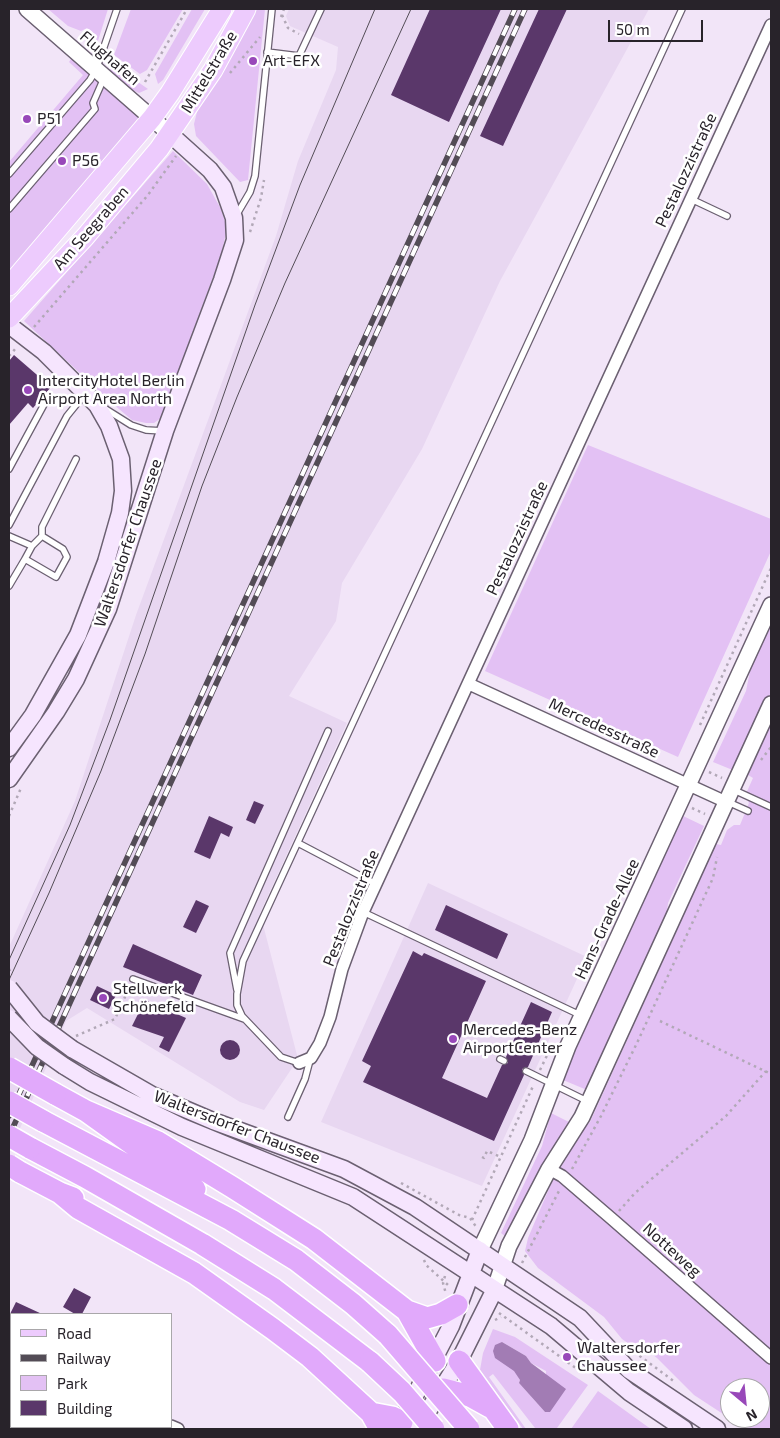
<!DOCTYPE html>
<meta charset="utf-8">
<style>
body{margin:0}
#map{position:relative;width:780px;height:1438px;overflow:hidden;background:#f2e5f8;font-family:"Exo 2",sans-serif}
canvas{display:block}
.frame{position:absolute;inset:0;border:10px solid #28232a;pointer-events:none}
.legend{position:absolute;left:10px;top:1313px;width:162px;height:115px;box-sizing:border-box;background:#fff;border:1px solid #a9a7aa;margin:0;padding:6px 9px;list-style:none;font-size:15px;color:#28232a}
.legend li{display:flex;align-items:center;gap:10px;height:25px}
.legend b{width:25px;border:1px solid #a9a7aa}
.north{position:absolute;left:720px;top:1378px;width:50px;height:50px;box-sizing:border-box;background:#fff;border:1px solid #a9a7aa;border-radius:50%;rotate:152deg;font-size:14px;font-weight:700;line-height:20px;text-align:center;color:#28232a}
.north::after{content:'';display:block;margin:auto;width:18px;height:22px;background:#9848b9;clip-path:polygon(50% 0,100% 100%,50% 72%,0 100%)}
.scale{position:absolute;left:608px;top:20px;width:95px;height:22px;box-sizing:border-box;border:2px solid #28232a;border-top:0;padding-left:6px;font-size:15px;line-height:18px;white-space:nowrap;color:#28232a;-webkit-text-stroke:4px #fff;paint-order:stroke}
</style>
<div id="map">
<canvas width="780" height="1438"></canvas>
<div class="frame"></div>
<ul class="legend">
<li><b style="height:6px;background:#edcbfd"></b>Road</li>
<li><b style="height:6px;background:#534c56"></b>Railway</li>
<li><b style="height:14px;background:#e3c1f4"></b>Park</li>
<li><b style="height:14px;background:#5a376a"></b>Building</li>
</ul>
<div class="north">N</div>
<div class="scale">50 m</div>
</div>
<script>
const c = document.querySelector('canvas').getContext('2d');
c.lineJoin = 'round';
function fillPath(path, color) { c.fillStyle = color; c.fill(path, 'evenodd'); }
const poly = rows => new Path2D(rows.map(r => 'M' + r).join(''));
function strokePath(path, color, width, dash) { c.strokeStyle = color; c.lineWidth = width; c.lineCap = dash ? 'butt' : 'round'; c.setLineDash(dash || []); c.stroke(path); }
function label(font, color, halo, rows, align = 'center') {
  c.font = font + ' "Exo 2",sans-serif'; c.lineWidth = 5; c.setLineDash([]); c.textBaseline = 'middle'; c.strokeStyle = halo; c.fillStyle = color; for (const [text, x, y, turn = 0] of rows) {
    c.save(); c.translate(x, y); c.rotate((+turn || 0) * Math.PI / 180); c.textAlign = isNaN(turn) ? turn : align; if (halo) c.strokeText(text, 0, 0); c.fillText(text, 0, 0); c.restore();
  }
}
fillPath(poly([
 [289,9,649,9,500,281,422,449,342,583,336,621,289,696,347,723,260,913,298,1059,264,1110,240,1102,87,1008,66,1021,9,1154,9,947,75,801,136,615,276,236,298,161,336,70,338,47,290,26,286,16],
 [428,883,587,957,482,1186,321,1122]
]), '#e8d7f1');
fillPath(poly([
 [48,9,108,9,97,44,87,28,81,31,68,26],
 [131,9,183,9,147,70,140,74,114,55],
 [192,9,205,9,163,80,158,84,155,74],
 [257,9,265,9,248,180,240,182,196,136,194,124,199,104],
 [73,56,143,117,9,273,9,162,83,75,69,62],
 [108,61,148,89,139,93,126,87,111,73],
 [173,151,207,184,221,209,227,228,221,256,161,418,154,423,146,423,132,420,113,404,24,321],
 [588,445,771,519,771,551,678,757,485,671],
 [771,622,771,692,735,771,713,762,746,691,751,666],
 [771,724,771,1429,746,1429,694,1395,657,1358,645,1349,642,1353,622,1339,604,1317,538,1268,525,1251,528,1238,551,1184,584,1128,590,1122,716,844,721,845,727,830,734,825,740,825,749,803,745,796,753,778,748,775],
 [730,1388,760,1388,760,1418,730,1418],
 [681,815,704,826,668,903,666,919,587,1090,563,1080,566,1071],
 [551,1113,571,1123,506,1237,501,1233,542,1146],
 [493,1329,515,1337,588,1385,557,1428,535,1428,493,1374,489,1377,526,1429,523,1429,480,1370,483,1353],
 [502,1342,526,1356,531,1363,546,1371,545,1412,519,1383,520,1380],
 [598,1391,648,1427,652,1429,571,1429]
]), '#e3c1f4');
fillPath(poly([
 [502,1342,526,1356,531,1363,566,1389,550,1412,545,1412,519,1383,520,1380,514,1371,495,1358,493,1351,495,1345]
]), '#a27cb4');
fillPath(poly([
 [430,9,501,9,449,122,391,95],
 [539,9,567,9,503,146,480,136],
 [14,355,51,387,33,408,28,403,9,425,9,361],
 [254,801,264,805,255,824,246,820],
 [209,816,233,827,229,837,221,833,210,859,194,852],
 [196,900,209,906,196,933,183,927],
 [446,905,508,934,497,959,435,930],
 [133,944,202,975,193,995,123,967],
 [413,951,422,956,424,953,486,981,442,1078,487,1098,502,1065,508,1063,506,1057,531,1002,552,1012,528,1067,522,1069,524,1075,494,1141,363,1082,371,1066,362,1061],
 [97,986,116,995,109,1009,90,1000],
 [145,1000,186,1018,169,1052,159,1047,164,1037,132,1026],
 '220 1050a10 10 0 1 1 20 0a10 10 0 1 1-20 0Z',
 [74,1288,91,1297,82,1314,75,1314,63,1307],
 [16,1302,42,1314,10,1314]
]), '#5a376a');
const service = poly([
 [267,52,299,56,321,9],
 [9,174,90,80,96,70,117,9],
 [691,199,727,216],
 [9,209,95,109,93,103,104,78],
 [237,214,250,192,255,176,272,9],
 [104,408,131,425,146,430,164,431],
 [9,469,47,399],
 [9,525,67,416,84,395],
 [9,536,32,546],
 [42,536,63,549,67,557,56,577,25,559,32,546,42,536],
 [42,536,42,527,76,459],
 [9,586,25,559],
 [734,790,771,807],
 [728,802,748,811],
 [298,843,376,884],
 [363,912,580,1015],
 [133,979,244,1019],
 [237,990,230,953,328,731],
 [500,1059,504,1061],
 [299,1063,281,1057,242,1016,237,1005,237,994,243,961,682,9],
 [526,1071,589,1102],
 [288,1117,305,1079,310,1060]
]);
const minor = poly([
 [469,684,726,802],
 [299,1063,311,1058,320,1043,330,1017,342,969,363,912,771,25],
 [549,1169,562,1176,612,1219,771,1358],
 [9,1340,11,1341],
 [171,1426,178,1429]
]);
const tertiary = poly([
 [27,9,170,134],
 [480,1250,532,1140,568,1046,771,605],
 [494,1291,509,1246,549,1169,582,1117,771,704]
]);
const secondary = poly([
 [9,325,44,352,97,405,109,426,121,459,123,491,120,513,106,562,78,635,33,715,9,748],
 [9,779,56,712,76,679,108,609,165,431,222,280,235,240,234,218,223,187,210,170,170,134],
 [72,1049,152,1095,213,1121,344,1169,415,1207,580,1318,629,1370,717,1429],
 [64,1066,90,1082,182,1127,353,1197,551,1326,629,1392,684,1429],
 [407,1411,451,1326,480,1250],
 [417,1429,459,1361,494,1291]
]);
const primary = poly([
 [9,286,152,118,170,93,222,9],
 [9,318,85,237,159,149,213,70,246,9]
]);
const motorway = poly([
 [55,1094,86,1111,195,1189],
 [86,1111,158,1142,232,1187,314,1239,407,1311,427,1318,441,1314,457,1305],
 [43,1121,231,1220,296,1260,353,1304,388,1335],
 [30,1148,85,1177,202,1244,274,1289,370,1362],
 [20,1172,60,1193,73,1198],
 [60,1193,78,1208,194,1273,273,1329,310,1357,371,1413,380,1429],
 [407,1311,435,1361],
 [459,1361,508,1429],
 [443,1389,470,1396,490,1407],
 [371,1413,392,1417,402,1422]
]);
strokePath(service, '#6b6071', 8);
strokePath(minor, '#6b6071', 14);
strokePath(tertiary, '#6b6071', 18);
strokePath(secondary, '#6b6071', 19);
strokePath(primary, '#fff', 21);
strokePath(motorway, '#fff', 24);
strokePath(poly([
 [282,15,288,28,299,34],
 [281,17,284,9],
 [230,73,260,37],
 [145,82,187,9],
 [250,232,261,198,264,180],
 [34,327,148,195,176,156],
 [9,356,16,348],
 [700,725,771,568],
 [761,760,771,747],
 [709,772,722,778],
 [692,808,705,814],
 [9,816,21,788],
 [660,1021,771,1074],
 [76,1036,115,1019,129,988],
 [540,1070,554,1041],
 [482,1157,484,1158,487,1151,501,1157],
 [572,1169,601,1116,637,1043,713,878,717,857],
 [401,1183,459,1215,470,1218,477,1228],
 [619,1211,635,1193,726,1116,766,1071],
 [472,1220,534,1084],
 [424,1260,426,1265,448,1285],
 [522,1263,560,1189],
 [445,1276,443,1283,446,1294],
 [499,1313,580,1371],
 [495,1320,501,1317],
 [629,1348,675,1382]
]), '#b2a8b7', 2.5, [2.5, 4]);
strokePath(service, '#fff', 5.5);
strokePath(minor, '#fff', 11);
strokePath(tertiary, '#fff', 15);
strokePath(secondary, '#f6e5fe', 16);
strokePath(primary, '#edcbfd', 19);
strokePath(motorway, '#e1a9fb', 21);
strokePath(poly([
 [9,960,70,825,110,720,255,305,300,185,375,9],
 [9,980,49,893,101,771,145,654,202,486,237,397,285,283,411,9]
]), '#534c56', 1);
const rail = poly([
 [9,1116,515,9],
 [9,1136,525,9]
]);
strokePath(rail, '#534c56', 5.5);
strokePath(rail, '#fff', 4, [11]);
const secondaryBridge = poly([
 [9,988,37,1023,72,1049],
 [9,1018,37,1047,64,1066]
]);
const motorwayBridge = poly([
 [9,1068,55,1094],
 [9,1102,43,1121],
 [9,1136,30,1148],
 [9,1165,20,1172],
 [388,1335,469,1429],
 [370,1362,402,1392,434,1429]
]);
strokePath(secondaryBridge, '#6b6071', 19, []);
strokePath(motorwayBridge, '#fff', 24, []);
strokePath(poly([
 [9,969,12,975]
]), '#b2a8b7', 2.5, [2.5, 4]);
strokePath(secondaryBridge, '#f6e5fe', 16);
strokePath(motorwayBridge, '#e1a9fb', 21);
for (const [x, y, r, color] of [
 [253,61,5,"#9848b9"],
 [27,119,5,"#9848b9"],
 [62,161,5,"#9848b9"],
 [28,390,5,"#9848b9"],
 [103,998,5,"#9848b9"],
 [453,1039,5,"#9848b9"],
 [567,1357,5,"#9848b9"]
]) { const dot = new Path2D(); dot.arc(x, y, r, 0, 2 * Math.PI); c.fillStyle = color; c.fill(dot); strokePath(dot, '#fff', 2); }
label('16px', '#28232a', '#fff', [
 ["Flughafen",110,58,41],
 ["Mittelstraße",209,72,-59],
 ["Pestalozzistraße",686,170,-65],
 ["Am Seegraben",91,228,-49],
 ["Pestalozzistraße",517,538,-65],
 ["Waltersdorfer Chaussee",128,543,-71],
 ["Mercedesstraße",604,728,25],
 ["Pestalozzistraße",351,908,-68],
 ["Hans-Grade-Allee",607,919,-65],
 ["Waltersdorfer Chaussee",237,1127,21],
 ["Notteweg",672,1250,42]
]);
label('16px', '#28232a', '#fff', [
 ["Art-EFX",263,61],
 ["P51",37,119],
 ["P56",72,161],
 ["IntercityHotel Berlin",38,381],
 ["Airport Area North",38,399],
 ["Stellwerk",113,989],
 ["Schönefeld",113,1007],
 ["Mercedes-Benz",463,1030],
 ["AirportCenter",463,1048],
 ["Waltersdorfer",577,1348],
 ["Chaussee",577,1366]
], 'left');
</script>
